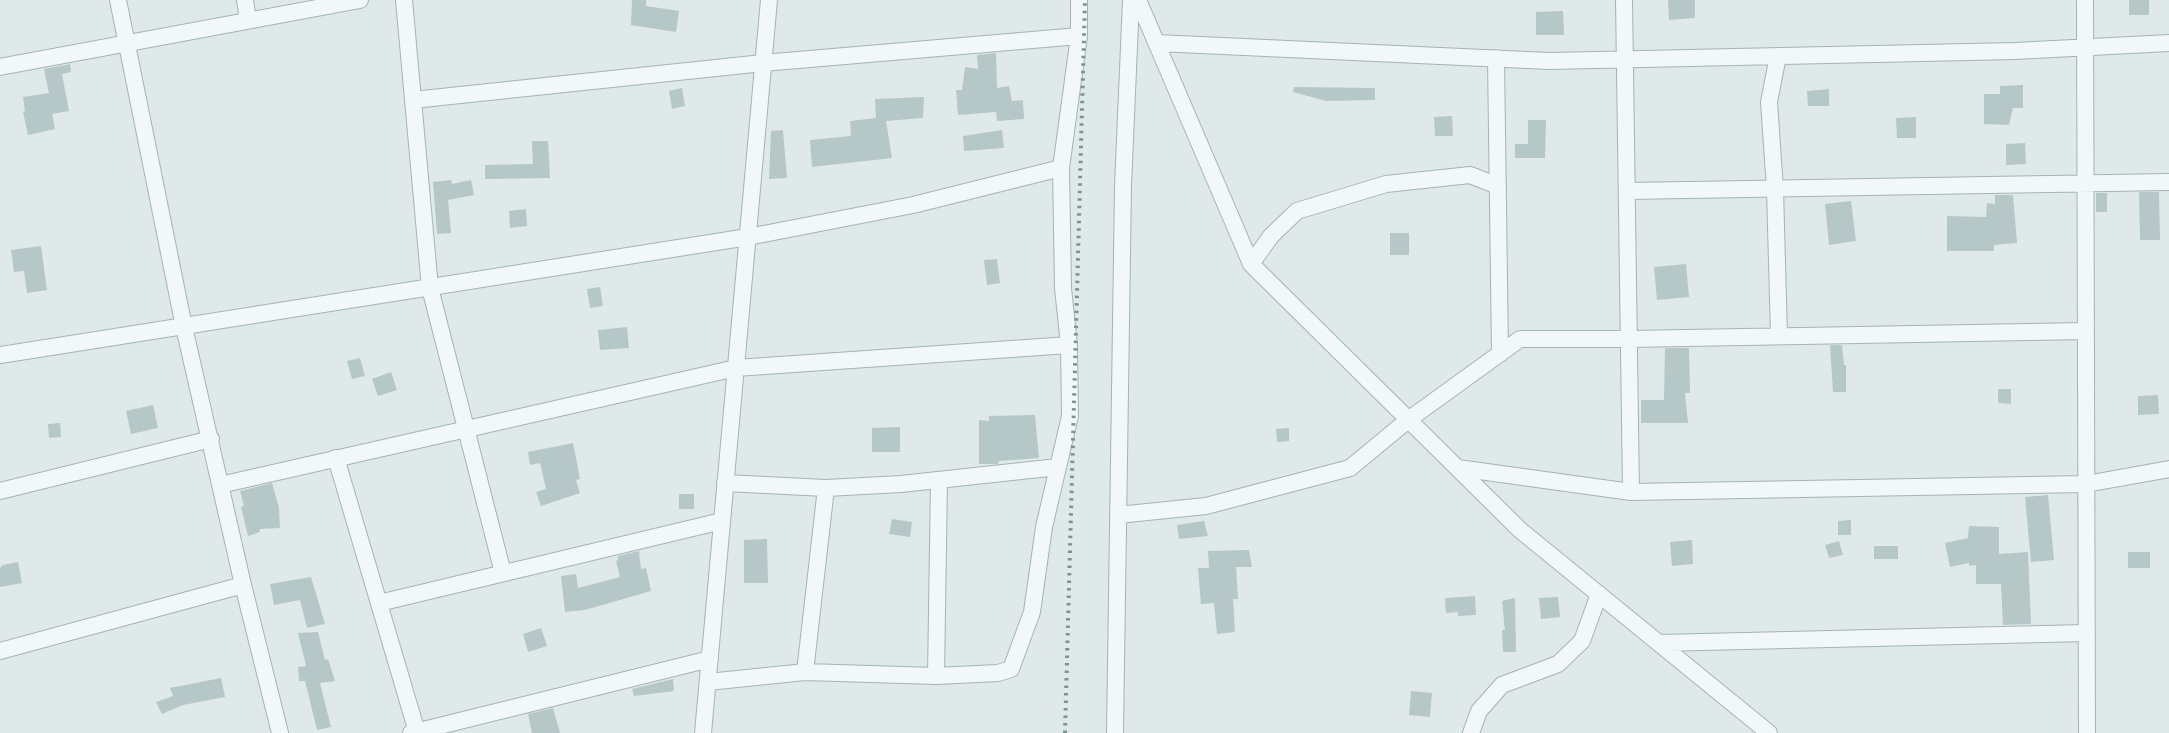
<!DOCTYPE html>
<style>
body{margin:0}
canvas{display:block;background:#dfe9e9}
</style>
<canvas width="2169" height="733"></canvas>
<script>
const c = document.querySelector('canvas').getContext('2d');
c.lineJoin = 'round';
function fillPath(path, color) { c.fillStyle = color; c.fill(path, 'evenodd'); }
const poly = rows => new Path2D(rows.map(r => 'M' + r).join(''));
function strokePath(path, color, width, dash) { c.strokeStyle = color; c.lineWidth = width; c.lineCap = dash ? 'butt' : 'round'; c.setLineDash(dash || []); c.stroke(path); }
fillPath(poly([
 [632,0,646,0,646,6,679,11,676,32,631,25],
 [1668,0,1695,0,1695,18,1669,20],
 [2129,0,2149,0,2149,15,2129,15],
 [1563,11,1564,35,1536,35,1536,12],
 [996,53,997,88,1009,86,1012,101,1023,100,1024,119,997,121,996,112,958,115,956,90,962,90,965,67,978,69,977,55],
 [70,64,71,72,62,74,69,111,52,114,55,129,28,135,23,112,25,111,23,97,49,93,44,69],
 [2023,85,2023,108,2013,108,2009,125,1984,124,1984,94,2000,94,2000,86],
 [1294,87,1375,88,1375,100,1326,101,1293,92],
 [682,88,685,106,672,109,669,91],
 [1829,89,1829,106,1808,106,1807,91],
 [924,97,923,118,886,121,892,158,812,167,810,140,851,136,850,121,876,118,875,99],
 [1452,116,1453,136,1435,136,1434,117],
 [1916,117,1916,138,1897,138,1896,118],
 [1528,120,1546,120,1545,158,1515,158,1515,144,1528,144],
 [783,130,787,178,769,179,771,131],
 [1002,130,1004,148,964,151,963,136],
 [532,141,548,141,550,178,485,179,485,165,533,164],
 [2025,143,2026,164,2006,165,2006,144],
 [451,180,452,184,471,180,474,195,448,200,451,233,437,234,433,182],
 [2139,192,2159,192,2160,240,2140,240],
 [2096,193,2107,193,2107,212,2096,212],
 [1995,195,2013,195,2017,243,1994,245,1994,251,1947,251,1947,216,1986,217,1987,203,1995,204],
 [1851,201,1856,241,1829,245,1825,204],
 [526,209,527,226,510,228,509,211],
 [1390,233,1409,233,1409,255,1390,255],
 [41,246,47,290,27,293,24,271,14,272,11,250],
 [997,259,1000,283,987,285,984,260],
 [1686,264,1689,297,1657,300,1654,267],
 [600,287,603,306,590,308,587,289],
 [627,327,629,348,600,350,598,330],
 [1830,345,1842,345,1844,365,1846,365,1846,392,1833,392],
 [1665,348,1689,348,1690,393,1685,393,1688,423,1641,423,1641,400,1664,400],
 [360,358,365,376,352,379,347,361],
 [391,372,397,390,378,396,372,379],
 [1998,389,2011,389,2011,404,1998,403],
 [2158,395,2159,414,2138,415,2138,396],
 [153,405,158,428,131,434,126,411],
 [1035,415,1039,458,999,461,999,463,996,464,979,464,979,420,989,421,989,416],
 [60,423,61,437,49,438,48,424],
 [900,427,900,452,872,452,872,428],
 [1289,428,1289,441,1277,442,1276,429],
 [573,443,580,479,576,480,580,493,541,506,536,492,546,489,540,463,530,465,528,452],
 [272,483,279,508,280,528,260,529,260,532,248,536,241,507,244,506,240,491],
 [679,494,694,494,694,509,679,509],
 [2048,495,2054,560,2031,562,2025,497],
 [892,519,912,522,910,537,889,534],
 [1851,520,1851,535,1838,535,1838,521],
 [1204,521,1208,536,1179,539,1177,525],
 [1969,526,1999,527,1999,554,2028,552,2031,624,2003,625,2001,584,1976,584,1976,565,1969,566,1969,563,1950,567,1945,543,1968,538],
 [767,539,768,583,744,583,744,540],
 [1692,540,1693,564,1672,566,1670,542],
 [1839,541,1843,555,1829,558,1825,545],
 [1874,546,1898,546,1898,559,1874,559],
 [1249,550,1252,567,1236,567,1238,599,1233,599,1235,632,1217,634,1214,603,1201,604,1198,568,1209,568,1208,551],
 [639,551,641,569,646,568,651,591,585,610,565,612,561,576,576,574,578,588,620,577,616,561,618,560,618,556],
 [2128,552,2150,552,2150,568,2128,568],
 [18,562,22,583,0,587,0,568,3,565],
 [311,577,325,624,307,628,300,600,274,605,270,584],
 [1475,596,1476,615,1458,616,1458,612,1446,613,1445,598],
 [1558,597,1560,617,1541,619,1539,598],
 [1515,598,1516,652,1503,652,1502,630,1505,630,1502,601],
 [541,628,547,646,528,652,523,634],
 [318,632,325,660,328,659,335,681,320,683,331,727,317,730,305,681,299,681,298,667,306,666,298,633],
 [221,678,225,697,183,705,162,714,156,702,173,696,170,688],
 [673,679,674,691,634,696,632,689],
 [1411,691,1432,693,1430,717,1409,715],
 [553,708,560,733,532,733,528,714]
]), '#b6c7c7');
const street = poly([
 [118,0,184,327,243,585,280,733],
 [245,0,248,20],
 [404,0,430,288,503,573],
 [1138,0,1251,264,1520,530,1769,733],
 [1624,0,1631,492],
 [2085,0,2087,733],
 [1157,43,1549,61,2015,51,2169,43],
 [1778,56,1769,102,1775,189,1779,336],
 [1496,58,1500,354],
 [0,67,360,0],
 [413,100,763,63,1079,36],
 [1627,191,2169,182],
 [1251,264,1271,236,1297,211,1386,184,1470,175,1498,186],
 [0,355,748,237,913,205,1061,168],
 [336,458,417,732],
 [1458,468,1631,492,2086,484,2169,469],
 [725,483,826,488,805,672],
 [220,485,736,368,1069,345],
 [826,488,901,484,1058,467],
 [0,491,211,439],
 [1118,515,1206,506,1350,468,1408,420,1520,339,1629,339,2086,331],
 [379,603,722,521],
 [1659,643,2087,633],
 [0,651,243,585],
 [936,676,939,480],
 [708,682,805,672,936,676,998,673,1011,669,1032,612,1044,527,1070,416,1069,345,1063,288,1061,168,1079,36,1079,0],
 [411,733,710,659],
 [703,733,769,0],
 [1115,733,1123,186,1131,0],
 [1471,733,1479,711,1502,685,1558,664,1582,641,1599,594]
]);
strokePath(street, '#a4b4b4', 18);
strokePath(street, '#f2f7f7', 16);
strokePath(poly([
 [1065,733,1085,0]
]), '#789494', 4, [2.5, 5]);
</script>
